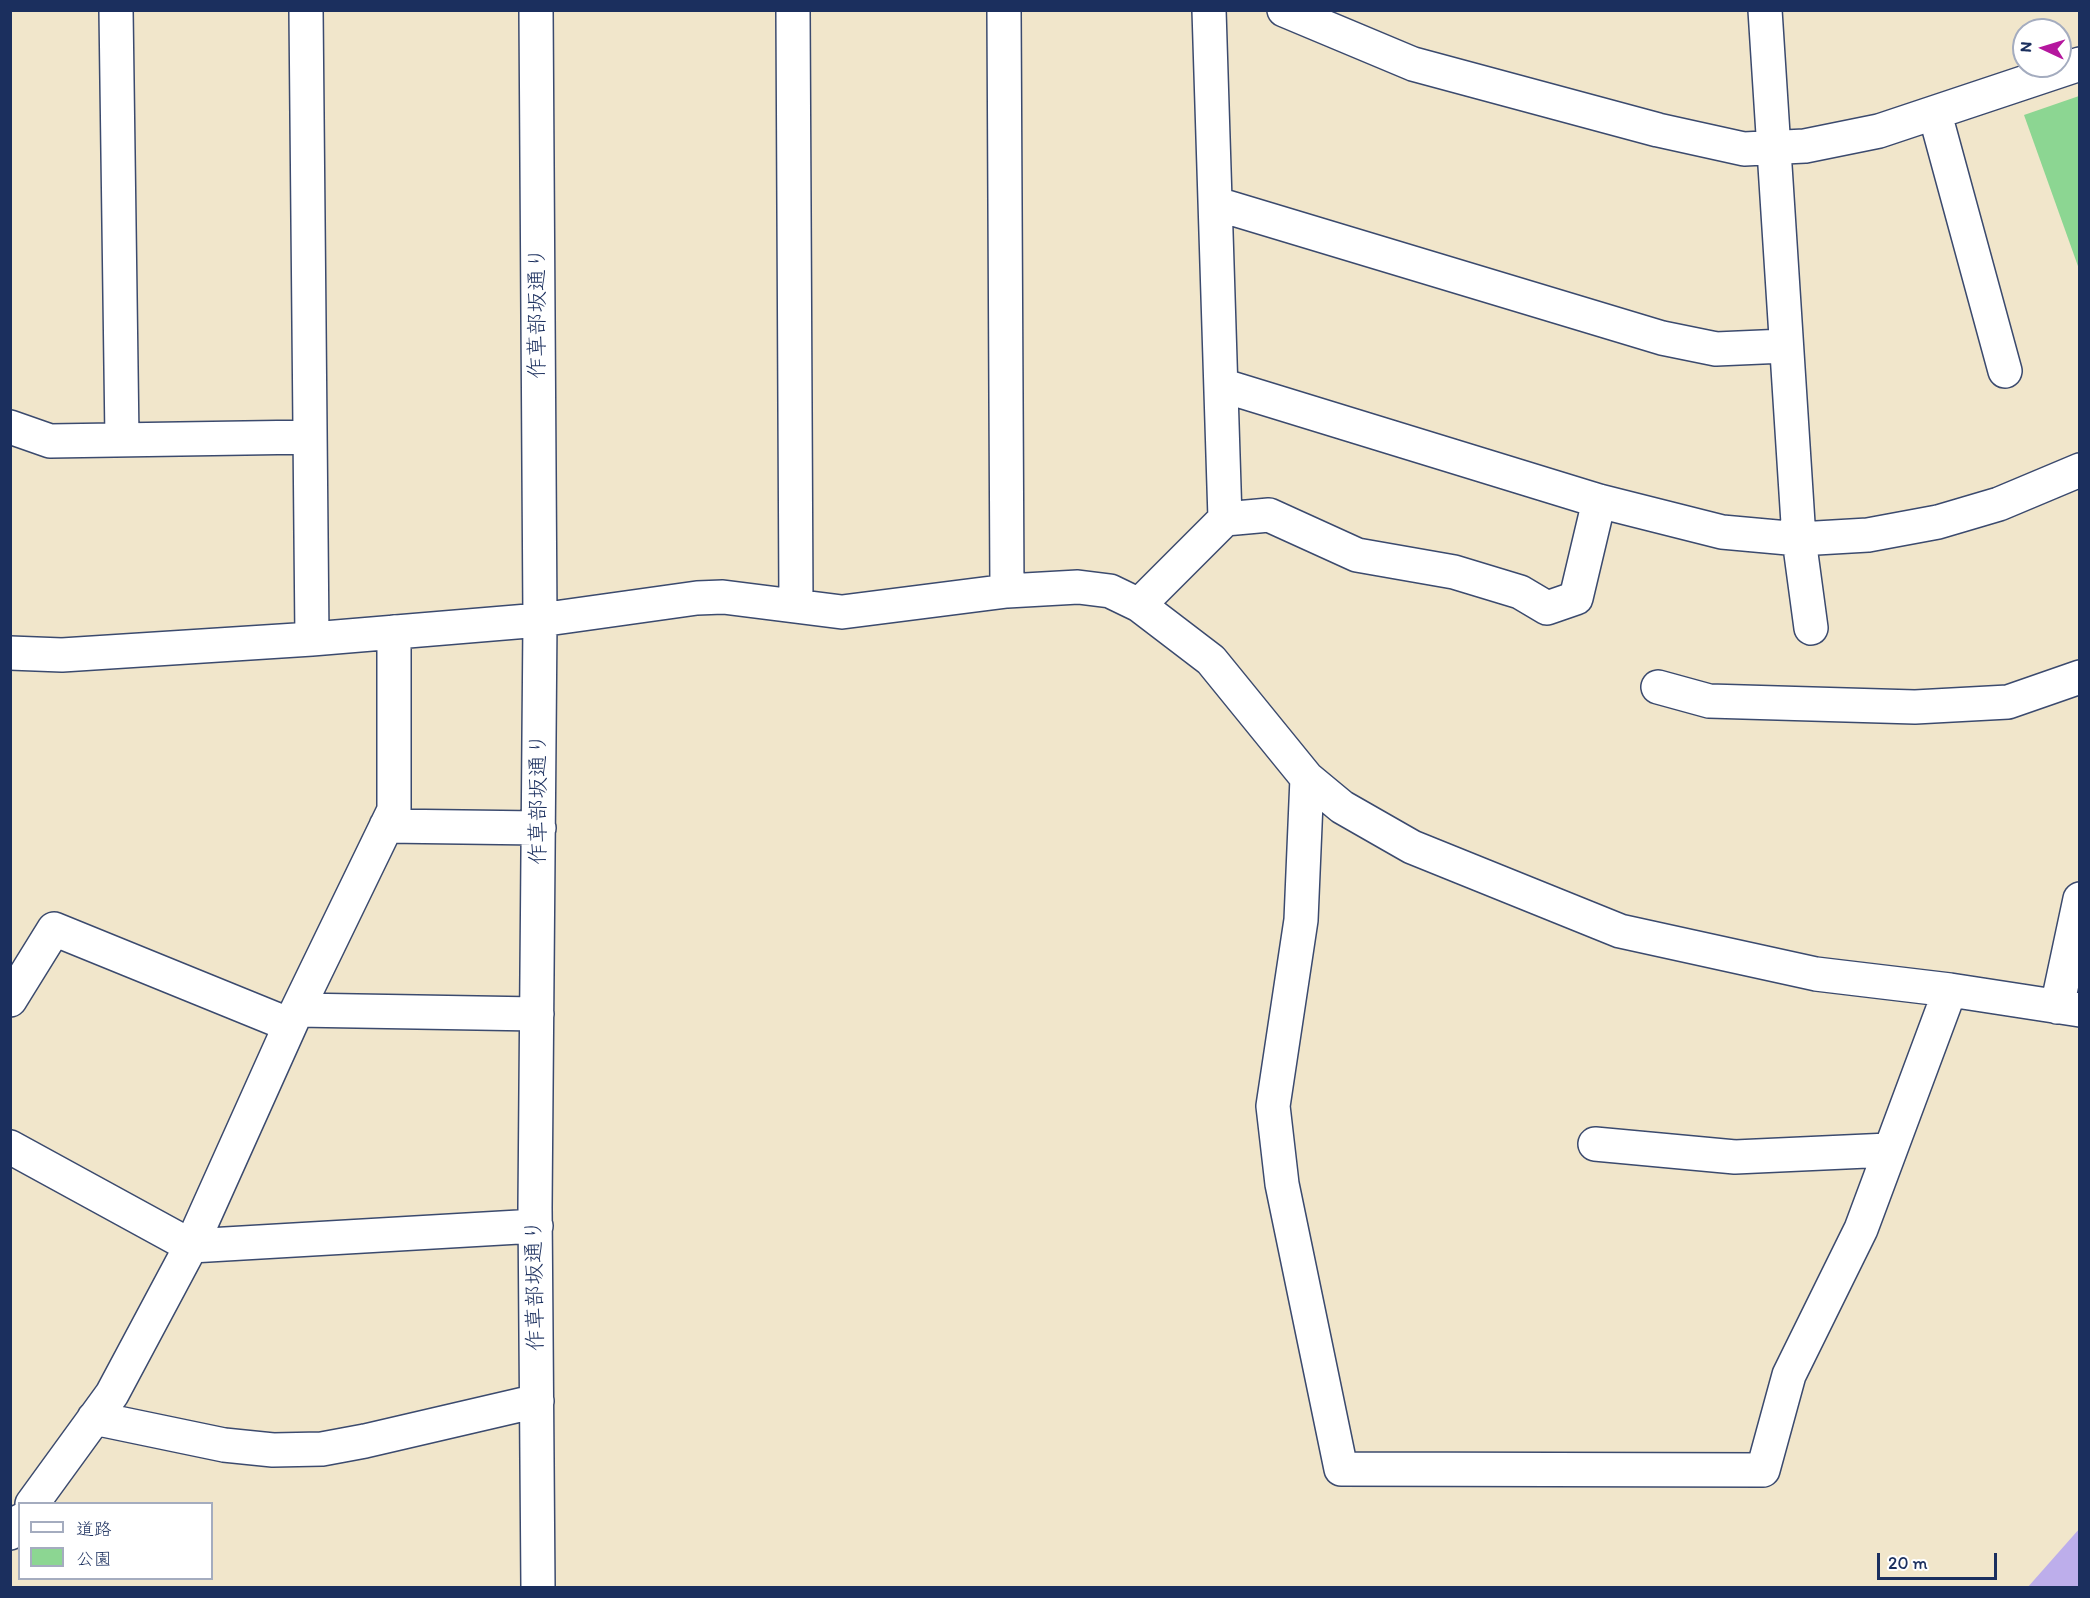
<!DOCTYPE html>
<meta charset="utf-8">
<style>
body{margin:0}
#map{position:relative;width:2090px;height:1598px;overflow:hidden;background:#f1e6cb;font-family:Itim,"Klee One",sans-serif}
canvas{display:block}
.frame{position:absolute;inset:0;border:12px solid #1b2f5e;pointer-events:none}
.legend{position:absolute;left:18px;top:1502px;width:195px;height:78px;box-sizing:border-box;background:#fff;border:2px solid #a4acbf;margin:0;padding:8px 10px;list-style:none;font-size:18px;color:#1b2f5e}
.legend li{display:flex;align-items:center;gap:12px;height:30px}
.legend b{width:30px;border:2px solid #a4acbf}
.north{position:absolute;left:2012px;top:18px;width:60px;height:60px;box-sizing:border-box;background:#fff;border:2px solid #a4acbf;border-radius:50%;rotate:274deg;font-size:16px;font-weight:700;line-height:24px;text-align:center;color:#1b2f5e}
.north::after{content:'';display:block;margin:auto;width:21px;height:27px;background:#b5179e;clip-path:polygon(50% 0,100% 100%,50% 72%,0 100%)}
.scale{position:absolute;left:1877px;top:1553px;width:120px;height:27px;box-sizing:border-box;border:3px solid #1b2f5e;border-top:0;padding-left:8px;font-size:18px;line-height:21px;white-space:nowrap;color:#1b2f5e;-webkit-text-stroke:4px #fff;paint-order:stroke}
</style>
<div id="map">
<canvas width="2090" height="1598"></canvas>
<div class="frame"></div>
<ul class="legend">
<li><b style="height:8px;background:#fff"></b>道路</li>
<li><b style="height:16px;background:#8cd692"></b>公園</li>
</ul>
<div class="north">N</div>
<div class="scale">20 m</div>
</div>
<script>
const c = document.querySelector('canvas').getContext('2d');
c.lineJoin = 'round';
function fillPath(path, color) { c.fillStyle = color; c.fill(path, 'evenodd'); }
const poly = rows => new Path2D(rows.map(r => 'M' + r).join(''));
function strokePath(path, color, width, dash) { c.strokeStyle = color; c.lineWidth = width; c.lineCap = dash ? 'butt' : 'round'; c.setLineDash(dash || []); c.stroke(path); }
function label(font, color, halo, rows, align = 'center') {
  c.font = font + ' Itim,"Klee One",sans-serif'; c.lineWidth = 4.5; c.setLineDash([]); c.textBaseline = 'middle'; c.strokeStyle = halo; c.fillStyle = color; for (const [text, x, y, turn = 0] of rows) {
    c.save(); c.translate(x, y); c.rotate((+turn || 0) * Math.PI / 180); c.textAlign = isNaN(turn) ? turn : align; if (halo) c.strokeText(text, 0, 0); c.fillText(text, 0, 0); c.restore();
  }
}
fillPath(poly([
 [2079,96,2080,96,2079,269,2024,115]
]), '#8cd692');
fillPath(poly([
 [2080,1528,2080,1588,2027,1588]
]), '#bdaeeb');
const minor = poly([
 [116,10,122,439],
 [306,10,312,639],
 [536,10,540,620,535,1207,538,1588],
 [793,10,796,604],
 [1004,10,1007,591],
 [1209,10,1225,519],
 [1284,10,1413,64,1658,130,1744,149,1805,146,1879,131,2080,64],
 [1765,10,1799,539,1811,628],
 [1935,114,2005,371],
 [1217,204,1662,338,1716,349,1785,346],
 [1221,385,1599,501,1722,532,1799,539,1868,535,1938,522,1999,504,2080,470],
 [10,427,50,441,310,437],
 [1139,605,1225,519,1269,515,1357,555,1454,572,1520,592,1547,608,1576,598,1599,501],
 [10,653,62,655,312,639,540,620,697,598,723,597,842,612,1007,591,1078,587,1110,591,1139,605,1211,660,1307,778,1342,807,1412,847,1620,931,1816,974,1950,990,2080,1010],
 [1658,687,1709,701,1915,707,2008,702,2080,677],
 [1307,778,1301,920,1273,1106,1282,1184,1341,1469,1763,1470,1789,1375,1861,1229,1950,990],
 [386,826,539,828],
 [10,1000,54,929,290,1025],
 [2057,1007,2080,899],
 [297,1010,537,1014],
 [1595,1144,1735,1157,1889,1150],
 [10,1147,191,1246,536,1226],
 [94,1418,224,1445,273,1450,322,1449,365,1441,537,1401],
 [32,1504,112,1394,191,1246,297,1010,394,810,394,632],
 [10,1533,20,1521]
]);
strokePath(minor, '#3b4a6e', 36);
strokePath(minor, '#fff', 33);
label('22px', '#1b2f5e', '#fff', [
 ["作草部坂通り",538,313,-90],
 ["作草部坂通り",539,799,-90],
 ["作草部坂通り",536,1285,-91]
]);
</script>
